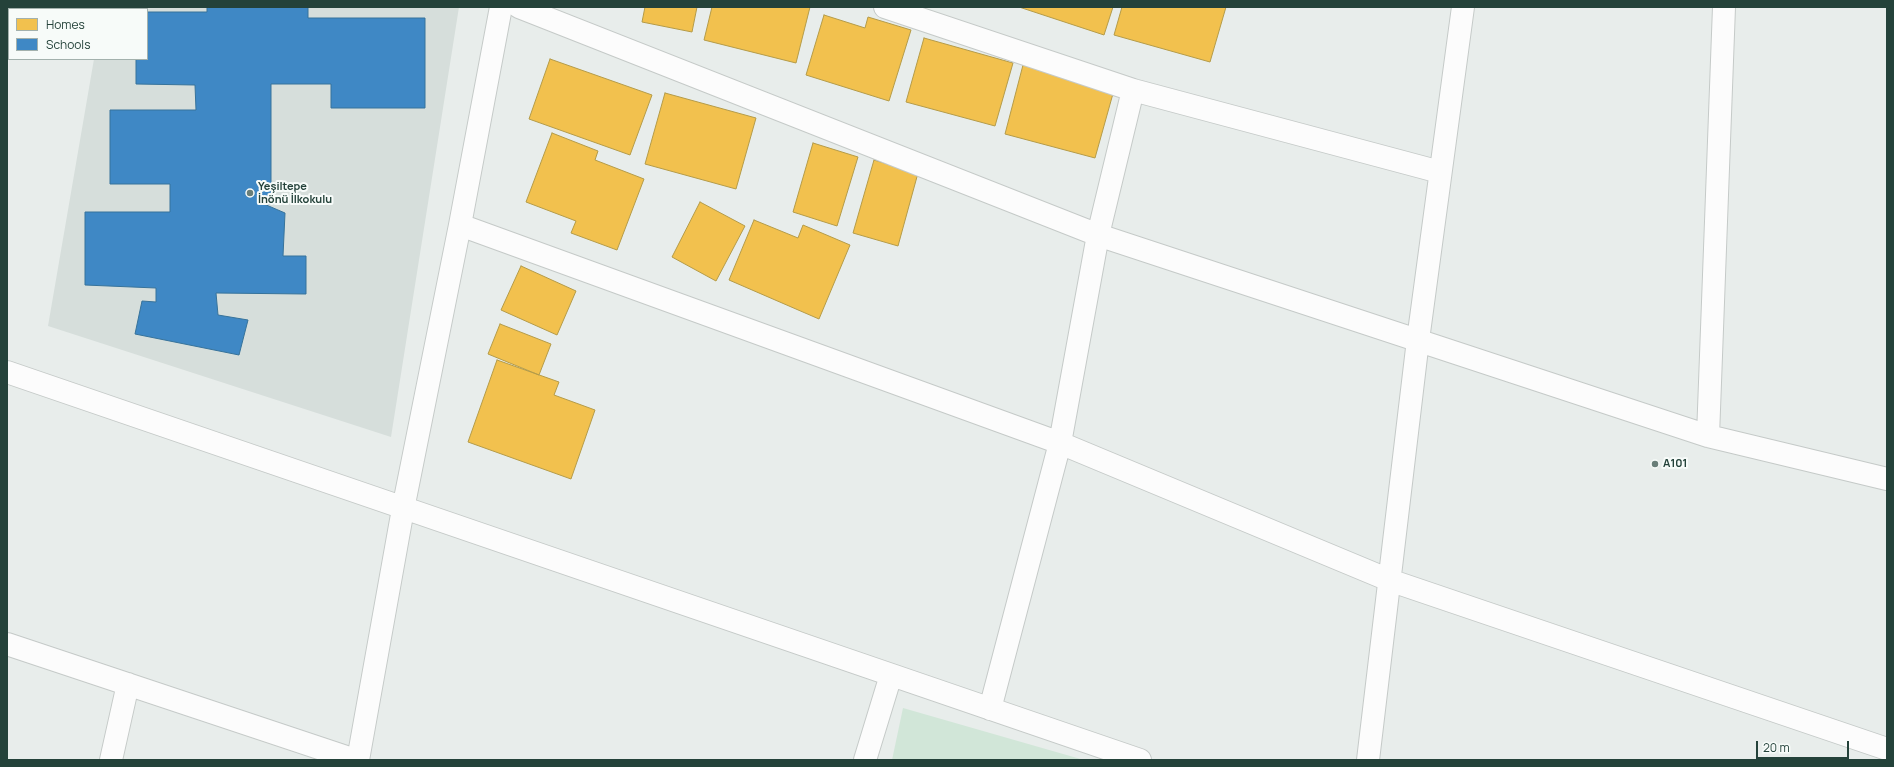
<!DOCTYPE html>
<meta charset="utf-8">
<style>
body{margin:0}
#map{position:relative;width:1894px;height:767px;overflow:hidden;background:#e8edeb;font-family:Manrope,sans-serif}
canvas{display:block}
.frame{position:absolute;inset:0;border:8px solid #24423a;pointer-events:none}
.legend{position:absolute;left:8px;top:8px;width:140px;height:52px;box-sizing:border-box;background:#f7fbf9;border:1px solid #a3b1ad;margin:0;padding:5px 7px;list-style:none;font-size:12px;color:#24423a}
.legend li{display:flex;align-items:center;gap:8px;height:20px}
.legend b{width:20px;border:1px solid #a3b1ad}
.scale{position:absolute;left:1756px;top:741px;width:93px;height:18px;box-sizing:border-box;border:2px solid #24423a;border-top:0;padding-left:5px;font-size:12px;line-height:14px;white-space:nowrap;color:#24423a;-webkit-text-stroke:3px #f7fbf9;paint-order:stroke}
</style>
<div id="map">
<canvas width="1894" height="767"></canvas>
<div class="frame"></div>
<ul class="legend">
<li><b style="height:11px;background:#f2c14e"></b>Homes</li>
<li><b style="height:11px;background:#3f88c5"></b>Schools</li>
</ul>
<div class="scale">20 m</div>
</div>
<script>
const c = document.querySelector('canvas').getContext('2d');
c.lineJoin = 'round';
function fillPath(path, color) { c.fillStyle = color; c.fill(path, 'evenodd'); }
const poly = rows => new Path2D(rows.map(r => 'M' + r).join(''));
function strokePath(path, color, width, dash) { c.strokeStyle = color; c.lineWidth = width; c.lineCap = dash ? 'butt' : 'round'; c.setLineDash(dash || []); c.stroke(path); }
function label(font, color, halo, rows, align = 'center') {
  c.font = font + ' Manrope,sans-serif'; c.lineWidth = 4; c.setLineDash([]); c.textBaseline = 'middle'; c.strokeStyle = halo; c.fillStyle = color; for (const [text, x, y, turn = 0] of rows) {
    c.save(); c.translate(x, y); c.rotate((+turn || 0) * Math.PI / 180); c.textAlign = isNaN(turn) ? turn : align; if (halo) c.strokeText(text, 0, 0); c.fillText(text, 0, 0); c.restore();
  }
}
fillPath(poly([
 [103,7,459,7,391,437,48,326,94,59,147,59,147,9,103,9]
]), '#d6dedb');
fillPath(poly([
 [903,708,1084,760,892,760]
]), '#d1e6d8');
const homes = poly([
 [645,7,697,7,692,32,642,22,645,7],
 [712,7,810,7,796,63,704,40,712,7],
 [1019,7,1113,7,1104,35,1019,7],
 [1122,7,1226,7,1210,62,1114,35,1122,7],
 [824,15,865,28,868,17,911,30,889,101,806,75,824,15],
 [924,38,1013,63,995,126,906,102,924,38],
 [550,59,652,95,630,155,529,119,550,59],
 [1023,65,1114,90,1095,158,1005,134,1023,65],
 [665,93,756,118,736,189,645,164,665,93],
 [552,133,598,151,595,160,644,179,617,250,571,233,576,221,526,202,552,133],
 [813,143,858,157,837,226,793,212,813,143],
 [874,160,918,173,898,246,853,233,874,160],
 [700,202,745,226,716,281,672,257,700,202],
 [754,220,798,238,803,225,850,245,819,319,729,280,754,220],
 [521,266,576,291,557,335,501,310,521,266],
 [500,324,551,344,539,375,488,354,500,324],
 [497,360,559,382,554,395,595,410,571,479,468,442,497,360]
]);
fillPath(homes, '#f2c14e');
strokePath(homes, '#b49b48', 1);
const schools = poly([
 [207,7,308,7,308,18,425,18,425,108,331,108,331,84,271,84,271,204,264,204,285,213,283,256,306,256,306,294,216,293,218,315,248,320,239,355,135,334,142,301,156,302,156,288,85,285,85,212,170,212,170,184,110,184,110,110,196,110,195,85,136,84,136,59,147,59,147,12,207,12,207,7]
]);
fillPath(schools, '#3f88c5');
strokePath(schools, '#37739b', 1);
const minor = poly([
 [519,7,1098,235,1708,436,1887,479],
 [885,7,1133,90,1440,172],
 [460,225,1060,443,1389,580,1887,749],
 [7,372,1140,760],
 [1708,436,1724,7],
 [7,644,355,760],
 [990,709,1060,443,1098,235,1133,90],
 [111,760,128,684],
 [358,760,403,509,460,225,501,7],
 [865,760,891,675],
 [1368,760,1418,340,1463,7]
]);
strokePath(minor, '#c5cac8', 24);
strokePath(minor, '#fcfcfc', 22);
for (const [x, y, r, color] of [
 [250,193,4,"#697e78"],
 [1655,464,4,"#697e78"]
]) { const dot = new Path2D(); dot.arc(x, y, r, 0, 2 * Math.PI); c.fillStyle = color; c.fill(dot); strokePath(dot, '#f7fbf9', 1.5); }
label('bold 11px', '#24423a', '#f7fbf9', [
 ["Yeşiltepe",258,187],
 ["İnönü İlkokulu",258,200],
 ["A101",1663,464]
], 'left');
</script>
